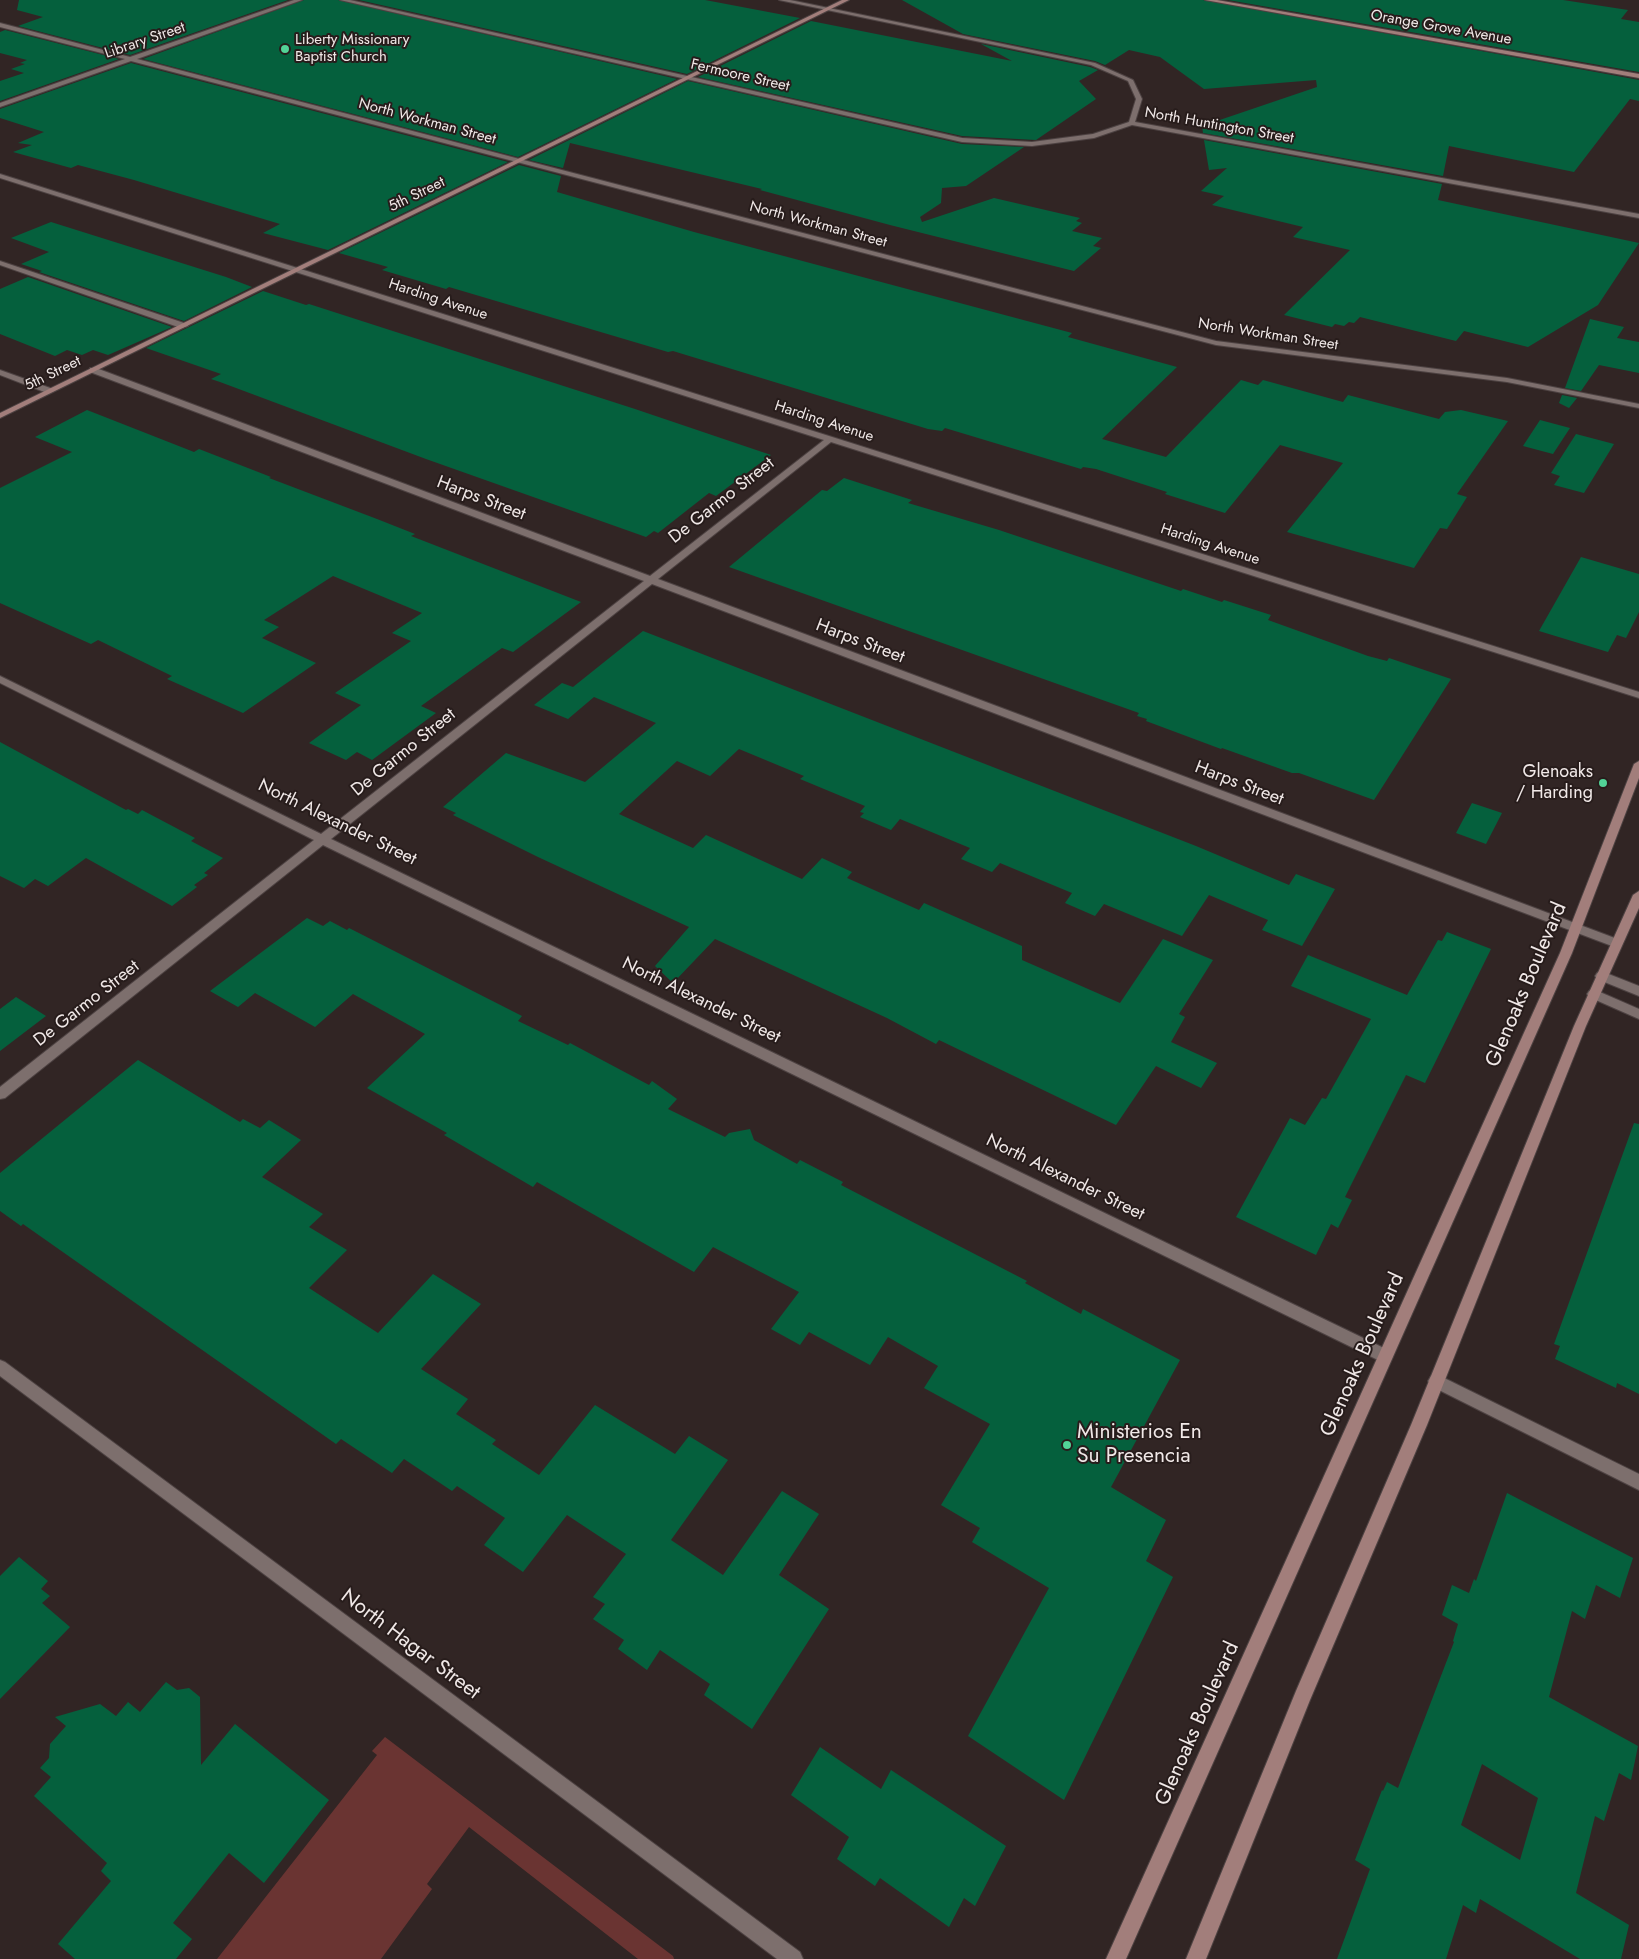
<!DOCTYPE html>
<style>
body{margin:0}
canvas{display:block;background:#312524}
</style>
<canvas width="1639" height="1959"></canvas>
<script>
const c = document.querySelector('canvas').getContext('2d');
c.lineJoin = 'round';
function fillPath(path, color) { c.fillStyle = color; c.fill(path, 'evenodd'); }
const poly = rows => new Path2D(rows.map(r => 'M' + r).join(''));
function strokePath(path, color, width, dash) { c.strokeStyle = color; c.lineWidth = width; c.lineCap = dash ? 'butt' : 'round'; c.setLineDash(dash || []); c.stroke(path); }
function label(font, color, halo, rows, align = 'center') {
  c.font = font + ' Jost,sans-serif'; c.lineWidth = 4; c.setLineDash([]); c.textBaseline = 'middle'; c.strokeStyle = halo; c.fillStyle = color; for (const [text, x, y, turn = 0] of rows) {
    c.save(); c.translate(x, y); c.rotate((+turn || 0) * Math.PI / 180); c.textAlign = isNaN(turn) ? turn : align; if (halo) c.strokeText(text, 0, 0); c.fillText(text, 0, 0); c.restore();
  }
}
fillPath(poly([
 [385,1737,673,1956,674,1959,638,1959,469,1827,427,1884,432,1889,381,1959,217,1959,377,1755,372,1751]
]), '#6a3432');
fillPath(poly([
 [19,0,288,0,130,55,18,26,43,17,17,10],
 [304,0,338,0,677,79,518,157,143,59],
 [359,0,705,0,800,18,687,74],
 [902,0,1203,0,1639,80,1639,101,1630,99,1574,172,1449,146,1443,176,1203,133,1202,126,1317,87,1316,80,1204,89,1160,57,1129,50,1105,65,1095,61,963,34],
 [1228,0,1563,0,1628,10,1621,19,1639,22,1639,72],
 [811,21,1012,61,981,44,1090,67,1098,70,1079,81,1096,99,1036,140,962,136,698,77],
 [5,30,119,59,0,101,0,81,24,73,11,69,25,64,20,63,27,60,0,53,0,32],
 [131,63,508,162,328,250,263,233,280,224,134,180,78,165,71,168,13,152,32,145,18,143,44,132,0,118,0,109],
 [688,81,962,144,1024,147,966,186,942,188,941,203,920,217,922,222,994,198,1080,218,1076,221,1082,223,1072,231,1102,238,1093,246,1101,248,1074,271,890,225,760,190,762,189,570,143,563,168,529,160],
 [1204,140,1442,184,1438,200,1639,243,1598,305,1528,347,1464,331,1456,341,1360,317,1354,323,1349,322,1344,326,1335,324,1332,327,1284,315,1350,250,1293,237,1303,227,1212,205,1224,196,1201,191,1227,168,1209,170],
 [519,165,561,176,557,192,694,232,1072,333,1068,337,1177,367,1102,439,1166,457,1241,380,1258,385,1263,380,1343,402,1348,395,1439,419,1445,412,1461,410,1508,421,1457,494,1467,497,1447,529,1440,528,1414,568,1287,532,1343,463,1280,445,1225,513,1165,494,1167,492,1096,469,1083,467,1081,469,945,428,942,431,928,429,673,351,668,352,449,287,446,289,382,270,388,267,339,253],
 [51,222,226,277,252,287,184,321,39,272,42,271,21,264,49,252,11,238],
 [28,277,172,327,108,355,93,350,82,355,67,350,55,356,0,334,0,289],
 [263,291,306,305,309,304,635,409,771,455,716,496,709,493,658,533,654,531,646,537,426,459,220,382,211,379,221,374,146,348],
 [1590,319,1624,327,1617,338,1639,342,1639,373,1599,365,1581,391,1565,388],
 [1562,395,1577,398,1569,408,1559,403],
 [87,410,194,452,199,449,271,477,269,478,377,519,415,534,411,536,581,602,513,652,502,648,421,706,436,713,372,760,357,752,346,760,309,743,361,705,335,693,411,641,392,633,422,613,333,576,264,620,279,627,262,638,316,663,243,713,167,679,172,676,98,640,91,644,0,603,0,488,72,452,35,437],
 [1540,420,1570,428,1553,454,1523,446],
 [1576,434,1614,444,1584,493,1554,485,1560,476,1551,473],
 [844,478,912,500,908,503,999,530,1181,591,1183,589,1222,602,1224,600,1271,615,1268,620,1368,656,1387,661,1389,658,1451,679,1374,800,1299,773,1292,773,1222,748,1221,749,1146,721,1147,719,1137,716,1139,713,729,567,822,490,827,491],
 [1581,557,1639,574,1639,612,1626,638,1617,635,1608,652,1539,631],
 [643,631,1196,846,1289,885,1296,874,1335,889,1302,946,1262,930,1268,920,1209,895,1182,936,1104,904,1095,916,1065,903,1072,893,1000,863,992,872,961,859,970,848,900,819,891,830,860,817,864,813,860,812,865,806,800,779,804,776,739,749,710,776,677,761,619,814,693,848,706,835,802,879,822,858,852,872,847,878,919,910,924,903,1022,946,1022,960,1120,1003,1163,939,1213,960,1179,1014,1185,1017,1171,1042,1217,1063,1201,1088,1156,1066,1116,1125,939,1040,936,1044,887,1018,715,939,673,983,655,966,689,927,538,857,453,815,456,813,443,807,506,753,585,782,656,723,594,697,568,719,534,705,562,683,573,687],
 [0,742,126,810,128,809,138,814,142,810,195,838,191,841,223,858,204,873,208,875,194,885,197,887,172,906,86,858,48,886,35,879,24,888,0,876],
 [1472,803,1502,813,1486,844,1456,833],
 [307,918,323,926,330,921,347,930,349,928,522,1016,518,1021,568,1045,570,1043,649,1085,652,1081,677,1099,668,1109,725,1137,729,1133,750,1129,754,1140,797,1164,800,1160,843,1182,841,1185,1027,1281,1025,1283,1081,1314,1083,1309,1180,1360,1111,1487,1166,1520,1146,1561,1173,1577,1064,1800,968,1736,1049,1588,972,1542,980,1528,941,1505,990,1424,924,1388,938,1366,888,1337,870,1365,809,1332,800,1345,771,1329,799,1292,713,1247,694,1272,537,1182,533,1187,444,1135,447,1133,367,1088,425,1034,353,994,315,1027,255,993,238,1007,210,991],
 [1447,932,1491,949,1425,1083,1406,1075,1345,1197,1352,1200,1338,1228,1331,1224,1316,1255,1236,1217,1290,1118,1305,1125,1322,1098,1326,1099,1371,1019,1291,986,1308,955,1407,995,1438,940,1442,941],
 [16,997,46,1016,0,1051,0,1009],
 [138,1060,240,1122,243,1119,260,1128,269,1120,301,1140,262,1177,323,1214,309,1227,347,1250,309,1288,378,1333,433,1274,481,1304,421,1369,468,1399,456,1414,496,1440,492,1444,539,1475,595,1405,675,1454,689,1436,728,1460,671,1540,723,1575,782,1491,819,1514,779,1575,829,1609,752,1729,704,1695,710,1684,660,1650,647,1670,618,1649,624,1640,593,1619,605,1604,593,1597,626,1554,567,1515,523,1572,484,1545,505,1518,457,1486,452,1491,404,1459,392,1473,341,1439,336,1444,23,1224,21,1226,0,1211,0,1173],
 [1634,1123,1639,1124,1639,1394,1617,1383,1616,1388,1555,1359,1560,1346,1554,1344],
 [1507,1493,1633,1558,1620,1598,1596,1585,1585,1619,1572,1611,1549,1697,1638,1746,1631,1780,1619,1773,1604,1821,1595,1816,1576,1893,1629,1925,1621,1959,1580,1959,1480,1899,1476,1913,1463,1905,1446,1959,1337,1959,1370,1869,1355,1860,1382,1790,1383,1791,1387,1782,1398,1788,1454,1642,1453,1641,1458,1624,1442,1615,1452,1585,1469,1593,1474,1579,1476,1581],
 [1482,1764,1538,1798,1520,1860,1461,1825],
 [19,1557,48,1581,41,1589,50,1596,42,1603,70,1627,0,1699,0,1576],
 [166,1682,177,1690,189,1688,200,1697,201,1765,235,1724,329,1800,264,1883,229,1853,173,1923,192,1939,176,1959,75,1959,58,1944,111,1881,101,1871,107,1863,34,1796,51,1777,40,1768,49,1758,50,1744,66,1726,55,1717,100,1704,116,1716,128,1702,140,1712],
 [820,1747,881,1789,891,1770,1006,1846,975,1906,964,1898,949,1927,880,1878,875,1886,837,1859,849,1837,791,1795]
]), '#05603d');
const lane = poly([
 [0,261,187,324,188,326,181,328,0,265,0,261],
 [1601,971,1639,986,1639,996,1597,979,1595,976,1597,973,1601,971],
 [1593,989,1639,1009,1639,1019,1589,997,1587,994,1589,991,1593,989]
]);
const street = poly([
 [294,0,302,0,137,59,1216,341,1507,378,1639,404,1639,408,1507,382,1216,345,131,61,0,107,0,103,125,59,0,27,0,23,130,57,294,0],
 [340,0,350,0,962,138,1032,142,1093,134,1129,122,1136,99,1128,81,1091,65,779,0,790,0,1095,63,1133,80,1142,99,1135,122,1639,214,1639,218,1132,125,1094,138,1032,146,962,142,340,0],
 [0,174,1639,692,1639,698,831,442,658,579,1620,940,1622,943,1620,946,1612,946,652,584,331,839,1390,1351,1393,1356,1390,1361,1385,1363,1380,1361,323,845,5,1098,0,1099,0,1087,314,840,0,683,0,676,321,834,644,581,90,372,90,368,96,368,650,576,824,440,0,178,0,174],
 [0,370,53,389,54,391,47,393,0,375,0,370],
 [0,1360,5,1362,800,1952,803,1959,777,1959,0,1376,0,1360],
 [1436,1374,1639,1474,1639,1490,1431,1386,1428,1381,1431,1376,1436,1374]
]);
const secondary = poly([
 [842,0,849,0,0,418,0,413,842,0],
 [1205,0,1217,0,1639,74,1639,78,1205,0],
 [1639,761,1639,778,1572,953,1126,1959,1106,1959,1560,953,1634,764,1639,761],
 [1639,891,1639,908,1586,1026,1427,1425,1310,1700,1206,1959,1186,1959,1296,1691,1411,1425,1574,1026,1633,895,1639,891]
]);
strokePath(lane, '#4d4242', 2);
strokePath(street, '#4d4242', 2);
strokePath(secondary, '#4d4242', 2);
fillPath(lane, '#7d6f6d');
fillPath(street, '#7d6f6d');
fillPath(secondary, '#a27e7b');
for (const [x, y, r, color] of [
 [285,49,5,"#52d397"],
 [1603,783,5,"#52d397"],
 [1067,1445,5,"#52d397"]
]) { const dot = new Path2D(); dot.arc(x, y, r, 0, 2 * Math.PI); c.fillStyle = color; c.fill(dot); strokePath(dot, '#271c1b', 2); }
label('15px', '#f0e8e7', '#271c1b', [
 ["Orange Grove Avenue",1441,28,10],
 ["Library Street",145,41,-19],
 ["Fermoore Street",740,76,13],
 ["North Workman Street",427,122,15],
 ["North Huntington Street",1219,126,10],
 ["5th Street",417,195,-26],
 ["North Workman Street",818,225,15],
 ["Harding Avenue",438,300,18],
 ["North Workman Street",1268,335,9],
 ["5th Street",53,374,-26],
 ["Harding Avenue",824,422,18],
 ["Harding Avenue",1210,545,18]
]);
label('15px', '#f0e8e7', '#271c1b', [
 ["Liberty Missionary",295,40],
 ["Baptist Church",295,57]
], 'left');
label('18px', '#f0e8e7', '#271c1b', [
 ["Harps Street",481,499,21],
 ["De Garmo Street",722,501,-38],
 ["Harps Street",860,642,21],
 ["De Garmo Street",404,753,-39],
 ["Harps Street",1239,784,21],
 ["North Alexander Street",337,823,26],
 ["North Alexander Street",701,1001,26],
 ["De Garmo Street",87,1004,-38],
 ["North Alexander Street",1065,1178,26]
]);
label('18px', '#f0e8e7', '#271c1b', [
 ["Glenoaks",1593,773],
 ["/ Harding",1593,794]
], 'right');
label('21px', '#f0e8e7', '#271c1b', [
 ["Glenoaks Boulevard",1527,985,-67],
 ["Glenoaks Boulevard",1363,1355,-66],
 ["North Hagar Street",410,1645,37],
 ["Glenoaks Boulevard",1198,1724,-66]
]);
label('21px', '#f0e8e7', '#271c1b', [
 ["Ministerios En",1077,1433],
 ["Su Presencia",1077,1457]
], 'left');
</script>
